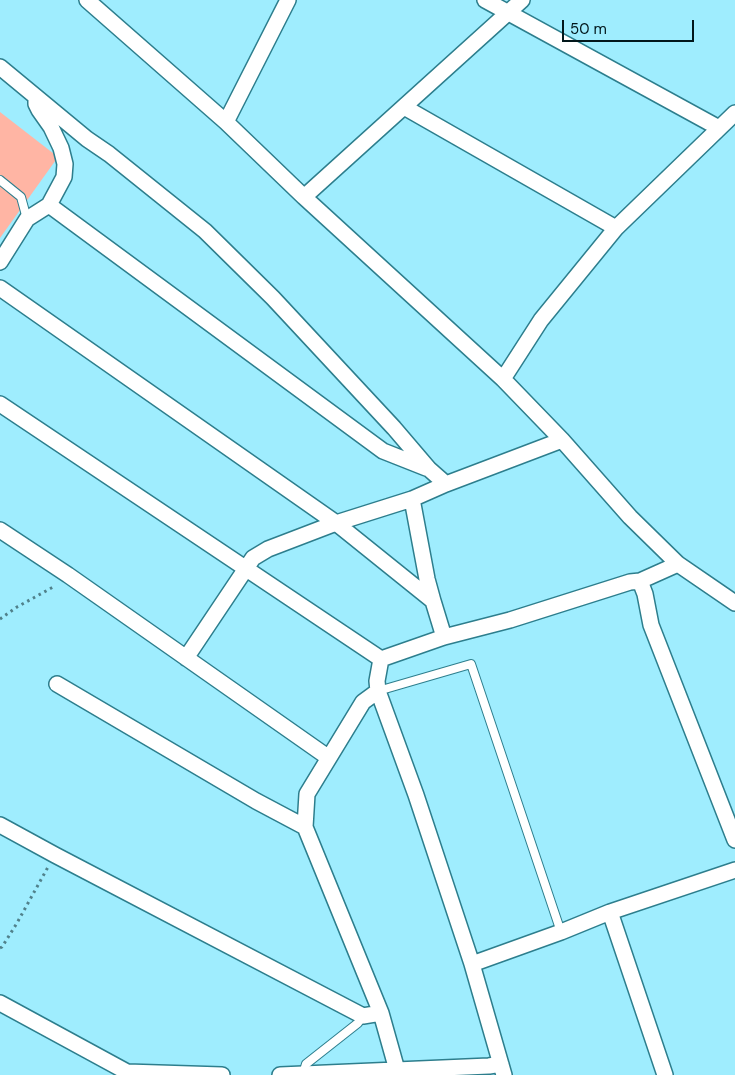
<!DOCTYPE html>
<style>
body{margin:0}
#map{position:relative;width:735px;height:1075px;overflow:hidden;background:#9fedfe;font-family:"DM Sans",sans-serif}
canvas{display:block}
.scale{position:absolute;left:562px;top:20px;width:132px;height:22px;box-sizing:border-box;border:2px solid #02171b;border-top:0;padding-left:6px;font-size:15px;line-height:18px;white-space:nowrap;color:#02171b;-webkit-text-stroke:4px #9fedfe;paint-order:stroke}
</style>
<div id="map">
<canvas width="735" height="1075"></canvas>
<div class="scale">50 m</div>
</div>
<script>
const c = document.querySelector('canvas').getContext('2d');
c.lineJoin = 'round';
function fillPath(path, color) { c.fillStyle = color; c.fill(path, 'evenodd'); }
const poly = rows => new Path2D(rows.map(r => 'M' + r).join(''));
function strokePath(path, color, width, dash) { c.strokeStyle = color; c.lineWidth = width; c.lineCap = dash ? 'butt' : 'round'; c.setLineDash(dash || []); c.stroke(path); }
fillPath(poly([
 [0,112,58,157,0,238]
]), '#ffb5a4');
const lane = poly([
 [0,180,21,197,27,219],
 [378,691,471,664,561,932],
 [303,1074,306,1064,358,1023,363,1016]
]);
const street = poly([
 [87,0,226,122,304,197,503,379,562,440,630,517,678,564,735,603],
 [485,0,719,128],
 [0,67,87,139,109,154,205,231,273,298,394,428,429,469,446,484],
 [404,107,616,228],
 [226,122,288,0],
 [304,197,522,0],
 [49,205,383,451,426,468],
 [0,262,27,219,49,205,64,177,65,164,61,148,51,127,39,110,36,104,36,99],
 [0,288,336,523,433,601,444,637],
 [503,379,541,320,616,228,735,113],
 [0,404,381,659],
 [412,499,427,579,433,601],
 [0,530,68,575,329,758],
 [640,581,645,594,651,625,735,840],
 [186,658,253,558,268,549,336,523,412,499,446,484,562,440],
 [57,684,256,801,305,827],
 [378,691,363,702,307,794,305,827,381,1013,397,1070],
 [0,825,55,855,363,1016,381,1013],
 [610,912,665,1075],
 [472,964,561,932,610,912,735,870],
 [0,1003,127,1072,222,1075],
 [280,1075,489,1066,501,1064],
 [504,1075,472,964,416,795,378,691,377,681,381,659,444,637,510,620,630,582,640,581,678,564]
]);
strokePath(lane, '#2d7e8d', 10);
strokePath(street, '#2d7e8d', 18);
strokePath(poly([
 [0,619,17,607,55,586],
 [0,948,2,947,17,923,48,867]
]), '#50818b', 3, [2.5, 4]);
strokePath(lane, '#fff', 8);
strokePath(street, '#fff', 15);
</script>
